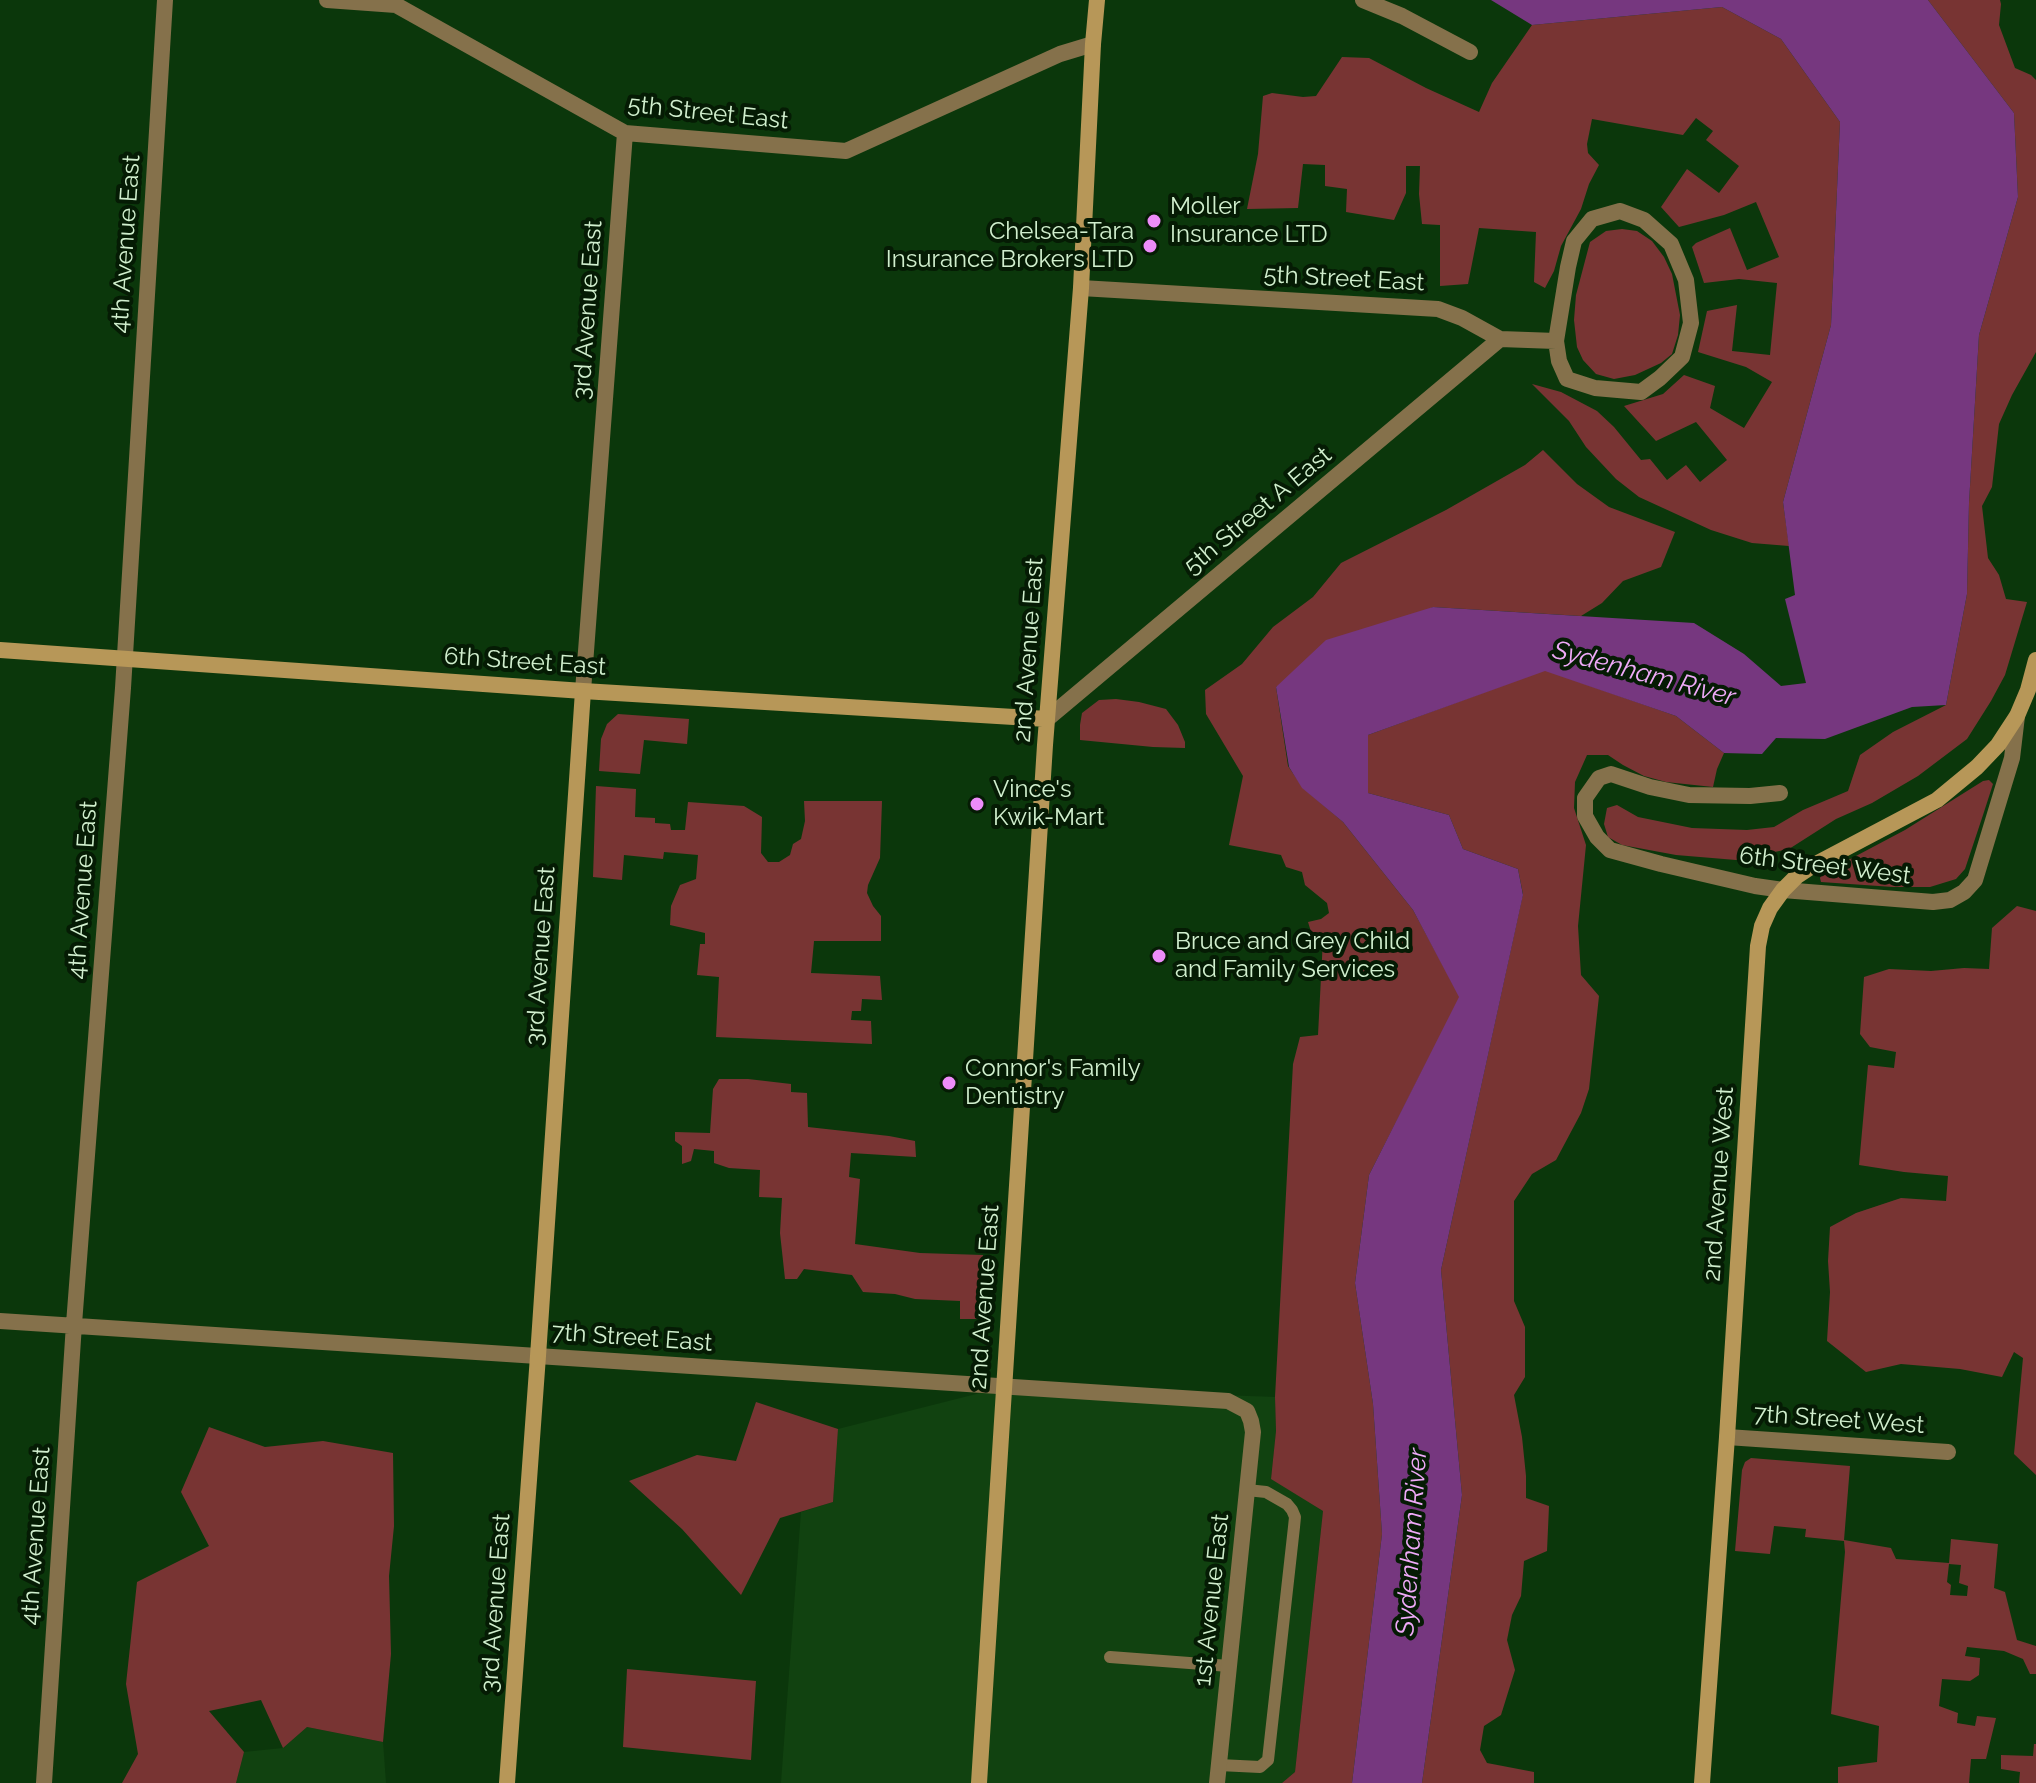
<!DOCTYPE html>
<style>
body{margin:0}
canvas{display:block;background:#0b370b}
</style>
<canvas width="2036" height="1783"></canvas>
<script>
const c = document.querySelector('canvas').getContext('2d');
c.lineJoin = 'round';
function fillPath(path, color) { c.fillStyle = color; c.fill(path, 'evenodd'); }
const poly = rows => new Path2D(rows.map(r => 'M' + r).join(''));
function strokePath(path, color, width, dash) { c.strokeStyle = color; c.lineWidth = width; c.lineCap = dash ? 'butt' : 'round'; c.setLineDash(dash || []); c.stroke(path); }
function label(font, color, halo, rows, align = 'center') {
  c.font = font + ' Raleway,sans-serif'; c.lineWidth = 8; c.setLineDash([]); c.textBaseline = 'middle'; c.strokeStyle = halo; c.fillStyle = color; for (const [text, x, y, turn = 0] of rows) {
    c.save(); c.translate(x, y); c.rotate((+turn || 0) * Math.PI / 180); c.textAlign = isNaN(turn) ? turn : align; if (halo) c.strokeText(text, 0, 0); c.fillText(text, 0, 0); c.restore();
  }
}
fillPath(poly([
 [1004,1387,1275,1397,1276,1431,1271,1478,1323,1511,1295,1772,1282,1783,781,1783,801,1512,833,1502,838,1429],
 [307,1727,383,1742,386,1783,236,1783,244,1752,283,1748]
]), '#114210');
fillPath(poly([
 [1928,0,2000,0,2001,4,1999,25,2015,68,2031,75,2036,80,2036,352,2012,395,1999,424,1992,487,1982,506,1988,558,1999,575,2006,599,2027,602,2005,675,1991,701,1967,739,1918,776,1872,803,1836,819,1789,849,1736,860,1676,855,1622,845,1608,837,1604,824,1607,808,1617,805,1638,817,1692,828,1747,830,1774,827,1803,810,1848,791,1860,755,1893,732,1946,705,1967,594,1969,503,1979,335,2018,197,2014,113],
 [1722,7,1781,39,1840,122,1831,325,1783,502,1789,546,1752,543,1711,530,1639,497,1616,479,1586,447,1569,421,1532,384,1561,392,1597,411,1614,427,1641,460,1650,459,1667,480,1686,465,1700,482,1727,460,1696,422,1656,441,1624,406,1663,394,1684,375,1715,386,1710,408,1744,428,1772,382,1746,367,1698,352,1707,311,1737,305,1732,351,1770,355,1777,283,1739,279,1704,283,1692,247,1696,243,1730,228,1747,270,1779,257,1756,202,1724,215,1679,227,1661,207,1687,169,1719,193,1739,166,1706,140,1713,131,1696,118,1683,135,1592,119,1587,144,1588,153,1599,165,1589,184,1581,209,1561,246,1554,271,1545,288,1534,282,1536,232,1479,228,1468,284,1440,286,1440,225,1422,224,1419,194,1420,166,1406,166,1406,193,1394,220,1346,212,1347,189,1325,186,1325,165,1303,164,1298,208,1247,209,1258,154,1263,96,1272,93,1303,97,1316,96,1342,57,1369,58,1426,88,1479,112,1492,83,1532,25],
 [1622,229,1637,231,1652,241,1664,257,1672,274,1680,315,1678,335,1672,354,1661,363,1635,375,1614,379,1596,374,1583,360,1577,347,1574,320,1576,295,1590,242,1606,231],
 [1543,450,1577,484,1609,507,1675,532,1661,567,1623,581,1602,603,1581,616,1433,607,1276,687,1288,766,1303,788,1343,822,1413,910,1460,997,1369,1175,1355,1283,1373,1404,1382,1534,1352,1783,1282,1783,1295,1772,1323,1511,1271,1479,1276,1431,1275,1397,1293,1064,1300,1037,1318,1035,1323,939,1312,935,1308,922,1321,919,1329,913,1327,903,1305,885,1302,872,1286,867,1281,855,1229,845,1243,776,1206,714,1205,690,1242,664,1273,627,1313,597,1341,563,1446,510,1525,465],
 [1545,670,1676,716,1724,753,1717,769,1713,787,1666,782,1644,776,1623,765,1608,755,1587,755,1575,782,1574,808,1586,845,1578,926,1581,975,1599,996,1589,1089,1581,1113,1556,1160,1532,1174,1514,1201,1514,1301,1525,1327,1525,1377,1514,1395,1522,1437,1526,1476,1526,1498,1549,1506,1547,1551,1524,1561,1521,1596,1512,1615,1507,1640,1515,1670,1501,1715,1484,1726,1480,1750,1487,1763,1534,1772,1534,1783,1422,1783,1462,1495,1441,1270,1523,894,1518,869,1463,849,1449,815,1368,793,1368,735],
 [1116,699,1139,702,1166,709,1178,725,1185,742,1185,748,1153,747,1080,740,1080,725,1082,713,1099,700],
 [618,714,689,719,687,744,644,740,640,774,599,771,601,739,607,724],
 [1989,780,1993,784,1983,815,1965,869,1956,879,1930,887,1893,887,1821,882,1820,878,1822,874,1905,830,1983,781],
 [596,786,636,789,635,817,655,818,655,823,670,824,671,830,685,830,688,802,744,806,762,817,761,853,768,862,779,862,790,855,793,844,801,839,805,821,804,801,882,801,880,858,868,885,867,893,873,906,881,916,881,941,814,941,811,973,880,976,882,1000,862,999,861,1011,852,1011,851,1020,871,1021,872,1044,716,1037,719,977,697,975,700,944,705,944,705,933,670,925,671,906,680,885,696,879,698,855,664,852,663,859,624,855,622,880,593,877],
 [2017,906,2036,911,2036,1475,2014,1454,2023,1358,2014,1352,2002,1377,1960,1369,1901,1364,1866,1372,1827,1341,1830,1292,1828,1261,1830,1227,1856,1213,1901,1198,1946,1201,1948,1176,1904,1172,1859,1165,1868,1065,1894,1068,1896,1052,1870,1047,1860,1034,1864,977,1889,969,1931,971,1964,968,1989,969,1992,928],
 [719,1079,748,1079,791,1084,791,1092,807,1093,808,1127,889,1136,915,1141,916,1157,851,1153,849,1177,860,1179,855,1244,920,1253,983,1255,978,1319,960,1319,960,1301,915,1299,895,1294,863,1292,852,1275,804,1269,797,1279,785,1279,780,1233,782,1198,759,1197,760,1170,729,1168,714,1163,714,1151,694,1149,691,1161,682,1164,682,1146,675,1141,675,1132,710,1133,713,1089],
 [756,1402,838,1429,833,1502,780,1518,741,1595,682,1529,629,1481,697,1455,736,1461],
 [209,1427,265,1447,323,1441,393,1453,394,1526,389,1576,391,1654,383,1742,307,1727,283,1748,261,1700,209,1711,244,1752,236,1783,122,1783,138,1754,126,1684,137,1582,209,1546,181,1492],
 [1751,1458,1850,1466,1844,1540,1891,1548,1896,1559,1949,1563,1951,1539,1998,1544,1994,1588,2005,1592,2017,1640,2036,1646,2036,1674,2030,1674,2023,1659,2004,1651,1967,1647,1965,1656,1980,1658,1979,1675,1970,1681,1942,1679,1939,1706,1958,1713,1957,1723,1975,1726,1977,1716,1996,1718,1986,1759,1971,1759,1969,1783,1838,1783,1838,1767,1877,1762,1879,1726,1831,1714,1845,1552,1844,1541,1805,1537,1806,1529,1774,1526,1770,1554,1735,1551,1742,1470,1745,1462],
 [1949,1564,1961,1565,1959,1583,1968,1586,1967,1596,1950,1595,1951,1585,1947,1582],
 [627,1669,756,1681,751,1760,623,1747],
 [2034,1744,2036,1744,2036,1783,2019,1783,2020,1772,2001,1769,2001,1755,2033,1756]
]), '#783433');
fillPath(poly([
 [1491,0,1928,0,2014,113,2018,197,1979,335,1969,503,1967,594,1946,705,1912,707,1825,739,1776,738,1762,754,1724,753,1676,716,1545,671,1368,735,1368,793,1449,815,1463,849,1518,869,1523,895,1441,1270,1462,1495,1422,1783,1352,1783,1382,1534,1373,1404,1355,1283,1369,1175,1459,997,1413,910,1343,822,1302,788,1289,767,1276,687,1326,640,1433,607,1694,623,1744,654,1781,686,1806,683,1785,599,1795,595,1783,502,1831,325,1840,122,1781,39,1722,7,1532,25]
]), '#76377f');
strokePath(poly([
 [1110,1657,1229,1666],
 [1219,1765,1260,1767,1268,1760,1294,1527,1295,1517,1292,1510,1287,1504,1266,1492,1247,1490]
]), '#85714b', 12);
strokePath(poly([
 [327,0,396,5,625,133,846,151,1060,54,1093,44],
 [1363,0,1402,16,1470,52],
 [1620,211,1644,220,1671,244,1686,280,1691,323,1682,357,1660,378,1641,392,1595,388,1567,379,1559,361,1556,341,1568,267,1574,241,1592,219,1620,211],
 [1081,288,1438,309,1462,318,1500,339,1556,341],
 [583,691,625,133],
 [1047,719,1500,339],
 [1780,793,1750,796,1689,795,1650,787,1611,774,1599,778,1585,798,1585,816,1597,837,1610,850,1661,864,1755,886,1783,890,1933,902,1950,900,1964,892,1975,880,2012,758,2017,716],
 [0,1321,1228,1401,1247,1411,1251,1421,1253,1432,1217,1783],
 [1727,1437,1948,1452],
 [44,1783,74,1324,123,688,165,0]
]), '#85714b', 16);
strokePath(poly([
 [0,650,583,691,1047,719],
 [507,1783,538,1356,583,691],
 [979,1783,1045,745,1081,288,1093,44,1097,0],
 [1702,1783,1727,1437,1758,946,1762,926,1770,908,1783,890,1797,876,1812,866,1937,800,1977,767,1998,745,2017,716,2028,690,2036,660]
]), '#b79758', 16);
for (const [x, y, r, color] of [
 [1154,221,8,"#ed8cf9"],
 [1150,246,8,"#ed8cf9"],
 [977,804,8,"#ed8cf9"],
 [1159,956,8,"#ed8cf9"],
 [949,1083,8,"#ed8cf9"]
]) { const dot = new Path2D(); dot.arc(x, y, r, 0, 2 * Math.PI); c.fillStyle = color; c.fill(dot); strokePath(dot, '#051b04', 3); }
label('24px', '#d1efce', '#051b04', [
 ["5th Street East",708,113,6],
 ["4th Avenue East",126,244,-86],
 ["5th Street East",1344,279,3],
 ["3rd Avenue East",588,310,-86],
 ["5th Street A East",1258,511,-40],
 ["2nd Avenue East",1029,650,-86],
 ["6th Street East",525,662,4],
 ["6th Street West",1825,866,7],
 ["4th Avenue East",83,890,-86],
 ["3rd Avenue East",541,956,-86],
 ["2nd Avenue West",1719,1184,-86],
 ["2nd Avenue East",985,1297,-86],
 ["7th Street East",632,1338,4],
 ["7th Street West",1839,1420,4],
 ["4th Avenue East",36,1536,-86],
 ["1st Avenue East",1212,1600,-84],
 ["3rd Avenue East",496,1603,-86]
]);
label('24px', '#d1efce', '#051b04', [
 ["Moller",1170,207],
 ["Insurance LTD",1170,235],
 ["Chelsea-Tara",1134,232,"right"],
 ["Insurance Brokers LTD",1134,260,"right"],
 ["Vince's",993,790],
 ["Kwik-Mart",993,818],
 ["Bruce and Grey Child",1175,942],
 ["and Family Services",1175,970],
 ["Connor's Family",965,1069],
 ["Dentistry",965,1097]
], 'left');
label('italic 26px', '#efaaf8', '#051b04', [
 ["Sydenham River",1644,674,15],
 ["Sydenham River",1412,1542,-86]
]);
</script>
